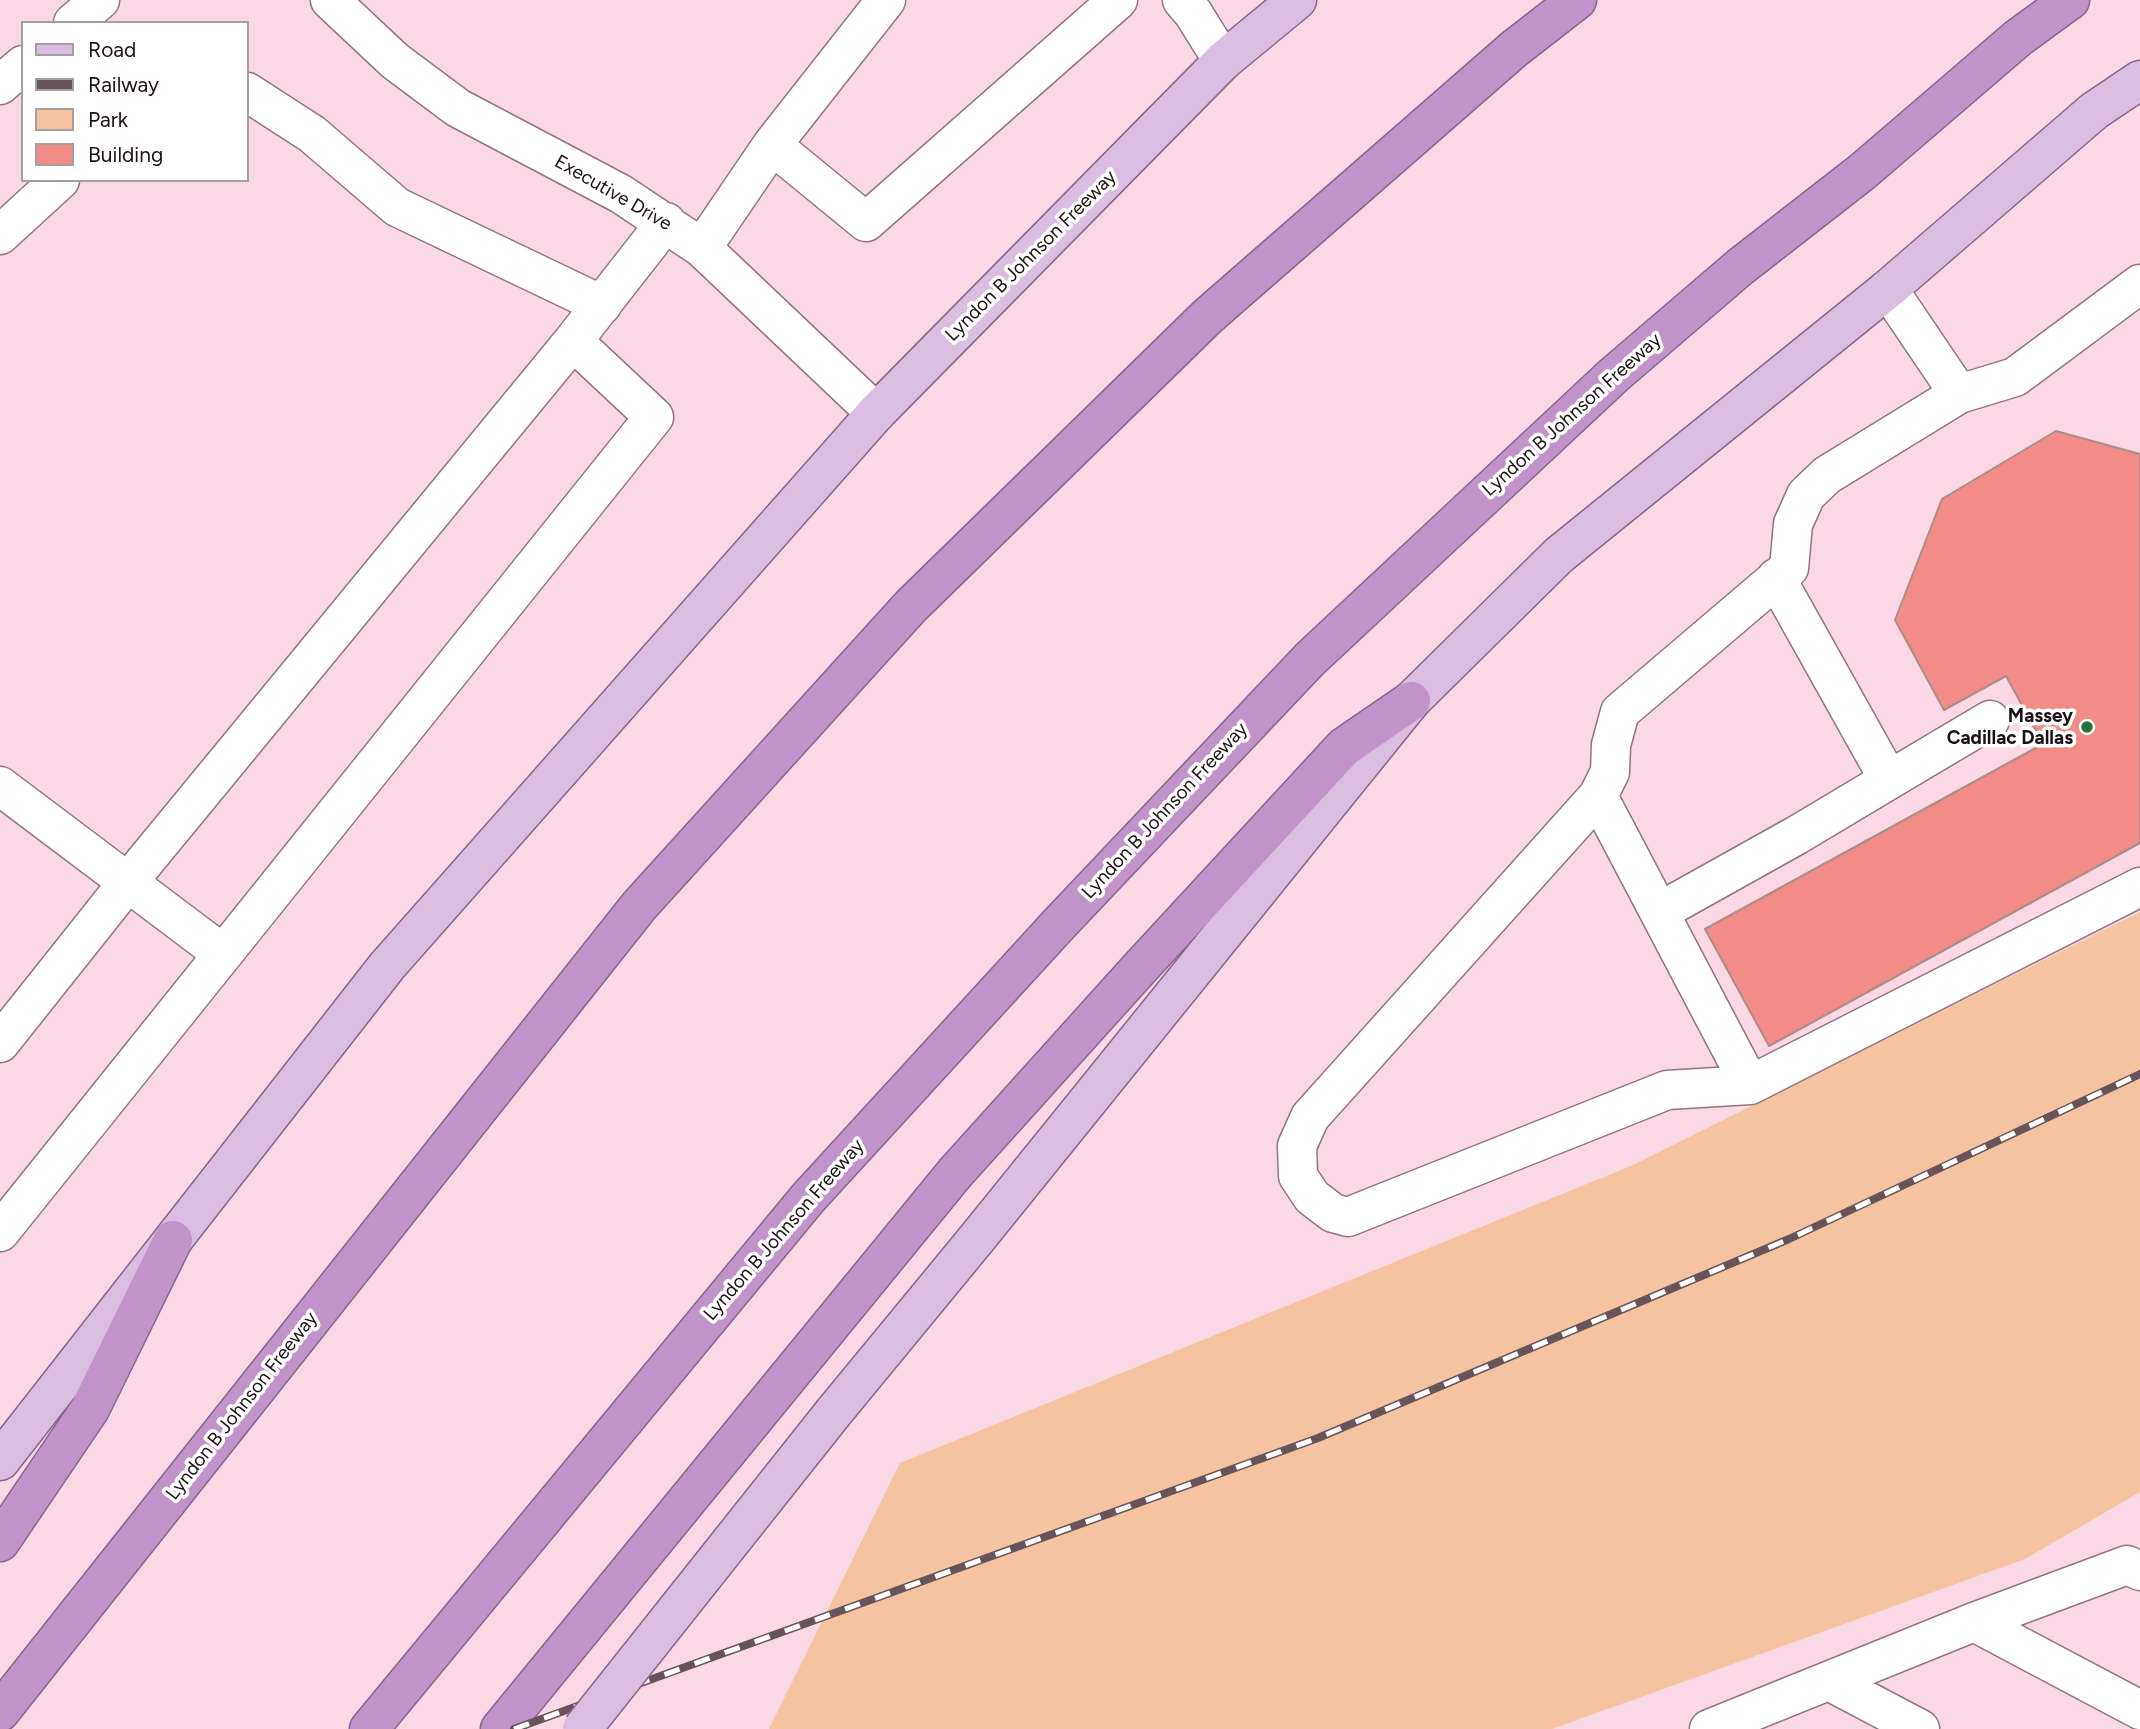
<!DOCTYPE html>
<style>
body{margin:0}
#map{position:relative;width:2140px;height:1729px;overflow:hidden;background:#fad8e5;font-family:Figtree,sans-serif}
canvas{display:block}
.legend{position:absolute;left:21px;top:21px;width:228px;height:161px;box-sizing:border-box;background:#fff;border:2px solid #a4a0a1;margin:0;padding:9px 12px;list-style:none;font-size:21px;color:#1c1115}
.legend li{display:flex;align-items:center;gap:14px;height:35px}
.legend b{width:35px;border:2px solid #a4a0a1}
</style>
<div id="map">
<canvas width="2140" height="1729"></canvas>
<ul class="legend">
<li><b style="height:9px;background:#dabedf"></b>Road</li>
<li><b style="height:9px;background:#67545b"></b>Railway</li>
<li><b style="height:19px;background:#f6c3a1"></b>Park</li>
<li><b style="height:19px;background:#f18c86"></b>Building</li>
</ul>
</div>
<script>
const c = document.querySelector('canvas').getContext('2d');
c.lineJoin = 'round';
function fillPath(path, color) { c.fillStyle = color; c.fill(path, 'evenodd'); }
const poly = rows => new Path2D(rows.map(r => 'M' + r).join(''));
function strokePath(path, color, width, dash) { c.strokeStyle = color; c.lineWidth = width; c.lineCap = dash ? 'butt' : 'round'; c.setLineDash(dash || []); c.stroke(path); }
function label(font, color, halo, rows, align = 'center') {
  c.font = font + ' Figtree,sans-serif'; c.lineWidth = 7; c.setLineDash([]); c.textBaseline = 'middle'; c.strokeStyle = halo; c.fillStyle = color; for (const [text, x, y, turn = 0] of rows) {
    c.save(); c.translate(x, y); c.rotate((+turn || 0) * Math.PI / 180); c.textAlign = isNaN(turn) ? turn : align; if (halo) c.strokeText(text, 0, 0); c.fillText(text, 0, 0); c.restore();
  }
}
fillPath(poly([
 [2140,912,2140,1492,2025,1559,1552,1729,769,1729,900,1463,1631,1166]
]), '#f6c3a1');
const building = poly([
 [2056,431,2140,454,2140,843,1769,1046,1705,929,2043,744,2006,676,1944,710,1895,620,1942,499,2056,431]
]);
fillPath(building, '#f18c86');
strokePath(building, '#ad8c89', 2);
const minor = poly([
 [330,0,395,61,458,108,621,194,702,248,876,413],
 [1182,0,1193,13,1223,61],
 [73,23,100,0],
 [0,85,23,65],
 [247,92,312,134,397,207,602,305],
 [772,145,866,222,1118,0],
 [0,235,60,180],
 [702,248,772,145,886,0],
 [2140,284,2015,377,1959,394,1827,475,1806,495,1793,524,1789,568,1620,712,1611,745,1610,772,1598,796,1310,1117,1297,1146,1298,1176,1312,1197,1333,1213,1348,1217,1667,1090,1750,1085,2140,887],
 [1888,289,1959,394],
 [1889,780,1990,720],
 [0,786,223,954],
 [1598,796,1750,1085],
 [1659,912,1797,835,1889,780,1776,578],
 [0,1043,128,882,573,341],
 [0,1232,654,417,573,341,666,222],
 [1974,1622,2140,1710],
 [1829,1681,1920,1729],
 [1709,1729,1974,1622,2127,1565,2140,1571]
]);
const major = poly([
 [833,1413,978,1237,1411,701,1559,555,1888,289,2094,111,2140,80],
 [0,1461,387,966,876,413,1223,61,1297,0]
]);
const highway = poly([
 [0,1542,90,1409,173,1240],
 [0,1712,639,906,911,606,1208,316,1514,49,1577,0],
 [369,1729,808,1198,1059,924,1310,659,1614,375,1740,267,1862,172,2018,38,2070,0],
 [500,1729,955,1173,1138,970,1344,747,1411,701]
]);
strokePath(minor, '#937581', 41);
strokePath(major, '#88658b', 41);
strokePath(highway, '#88658b', 41);
strokePath(minor, '#fff', 38);
strokePath(major, '#dabedf', 38);
strokePath(highway, '#c292ca', 38);
const rail = poly([
 [514,1729,1318,1438,1789,1239,2140,1074]
]);
strokePath(rail, '#67545b', 8);
strokePath(rail, '#fff', 5, [16]);
const majorBridge = poly([
 [582,1729,833,1413]
]);
strokePath(majorBridge, '#88658b', 41, []);
strokePath(majorBridge, '#dabedf', 38);
for (const [x, y, r, color] of [
 [2087,727,7,"#29703c"]
]) { const dot = new Path2D(); dot.arc(x, y, r, 0, 2 * Math.PI); c.fillStyle = color; c.fill(dot); strokePath(dot, '#fff', 2.5); }
label('19px', '#1c1115', '#fff', [
 ["Executive Drive",613,193,30],
 ["Lyndon B Johnson Freeway",1031,256,-45],
 ["Lyndon B Johnson Freeway",1572,415,-42],
 ["Lyndon B Johnson Freeway",1165,811,-47],
 ["Lyndon B Johnson Freeway",784,1230,-49],
 ["Lyndon B Johnson Freeway",242,1406,-52]
]);
label('bold 19px', '#1c1115', '#fff', [
 ["Massey",2073,716],
 ["Cadillac Dallas",2073,738]
], 'right');
</script>
